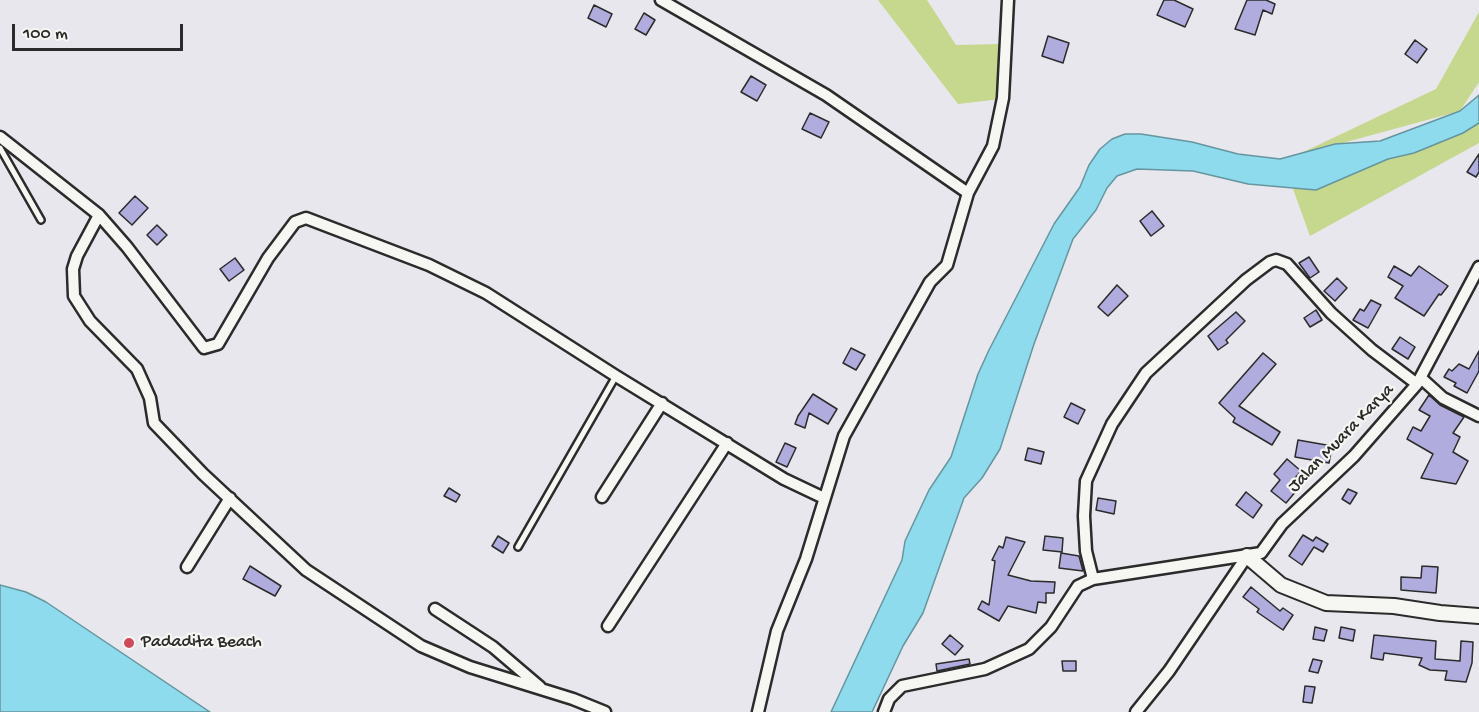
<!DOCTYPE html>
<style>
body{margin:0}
#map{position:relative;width:1479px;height:712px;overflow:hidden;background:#e8e7ee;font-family:"Gochi Hand",sans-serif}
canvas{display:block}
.scale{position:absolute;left:12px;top:24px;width:171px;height:27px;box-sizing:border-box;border:3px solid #2b2b2b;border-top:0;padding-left:8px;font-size:18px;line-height:21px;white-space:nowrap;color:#2b2b2b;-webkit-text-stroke:4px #f6f6f2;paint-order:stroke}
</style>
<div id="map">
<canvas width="1479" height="712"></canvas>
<div class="scale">100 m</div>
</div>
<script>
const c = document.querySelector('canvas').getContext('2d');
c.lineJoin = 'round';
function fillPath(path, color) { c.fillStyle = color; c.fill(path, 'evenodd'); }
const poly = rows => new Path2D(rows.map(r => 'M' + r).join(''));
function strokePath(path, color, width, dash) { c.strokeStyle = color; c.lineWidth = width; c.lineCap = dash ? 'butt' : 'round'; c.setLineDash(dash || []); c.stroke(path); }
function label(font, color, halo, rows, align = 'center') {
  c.font = font + ' "Gochi Hand",sans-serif'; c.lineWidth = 4.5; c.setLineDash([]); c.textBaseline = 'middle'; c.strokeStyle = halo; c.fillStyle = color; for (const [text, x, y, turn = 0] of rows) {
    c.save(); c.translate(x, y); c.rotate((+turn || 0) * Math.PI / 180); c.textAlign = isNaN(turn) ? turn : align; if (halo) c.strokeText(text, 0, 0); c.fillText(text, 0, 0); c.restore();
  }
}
fillPath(poly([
 [878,0,927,0,956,45,1001,44,1001,99,958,104],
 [1479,12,1479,82,1460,111,1295,156,1436,89],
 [1479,123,1479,143,1310,236,1293,189]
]), '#c5d88d');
const water = poly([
 [1479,95,1479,123,1463,133,1414,153,1388,159,1316,190,1248,184,1193,171,1137,169,1117,176,1107,188,1096,210,1073,239,1034,344,1000,449,982,478,964,498,923,613,903,646,872,712,831,712,902,560,905,541,929,490,951,457,978,374,989,350,1054,224,1080,187,1089,165,1100,149,1112,139,1125,134,1141,134,1192,142,1238,154,1280,159,1335,144,1380,141,1460,111,1479,95],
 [0,585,26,592,46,602,210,712,0,712,0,585]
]);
fillPath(water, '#8ddbec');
strokePath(water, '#66959f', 1.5);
const building = poly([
 [1164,0,1174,0,1193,9,1185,27,1157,15,1164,0],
 [1247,0,1266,0,1275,4,1272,14,1263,10,1255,35,1235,29,1247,0],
 [594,5,612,14,606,27,588,18,594,5],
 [644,13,655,20,646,35,635,29,644,13],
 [1048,36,1069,43,1063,63,1042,56,1048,36],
 [1415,40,1427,49,1417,63,1405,54,1415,40],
 [751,76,766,85,757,101,741,92,751,76],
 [810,113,829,122,821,138,802,129,810,113],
 [1479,154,1479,172,1476,177,1467,172,1479,154],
 [135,196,148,208,132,225,119,213,135,196],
 [1152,211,1164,226,1151,236,1140,221,1152,211],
 [157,225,167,235,157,245,147,235,157,225],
 [1309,257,1319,272,1310,278,1299,263,1309,257],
 [235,258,244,270,229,281,220,269,235,258],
 [1394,266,1411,276,1419,266,1448,286,1441,295,1439,294,1424,316,1395,298,1403,286,1388,277,1394,266],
 [1337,278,1347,288,1335,301,1324,291,1337,278],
 [1117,285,1128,296,1108,316,1098,307,1117,285],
 [1371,300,1381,305,1368,328,1353,320,1360,309,1364,311,1371,300],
 [1316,310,1322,320,1310,327,1304,318,1316,310],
 [1236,312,1245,321,1226,340,1228,343,1218,350,1208,336,1236,312],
 [1400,337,1415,347,1408,359,1392,349,1400,337],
 [851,348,865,355,856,370,843,363,851,348],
 [1479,351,1479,371,1467,393,1454,386,1456,383,1444,377,1449,369,1452,371,1459,364,1469,369,1479,351],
 [1263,353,1276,364,1239,406,1280,432,1272,445,1233,422,1235,418,1219,403,1263,353],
 [813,394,837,409,828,424,809,413,805,428,795,424,798,416,813,394],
 [1429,395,1440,405,1464,417,1453,433,1460,437,1453,452,1468,461,1456,484,1421,478,1433,454,1407,439,1413,427,1421,431,1430,416,1419,410,1429,395],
 [1071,403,1085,410,1078,424,1064,417,1071,403],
 [1298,440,1332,446,1329,463,1295,457,1298,440],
 [785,443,796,448,787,467,776,462,785,443],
 [1028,448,1044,452,1041,464,1025,460,1028,448],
 [1287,459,1301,471,1290,484,1297,490,1286,503,1271,491,1280,480,1274,474,1287,459],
 [449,488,460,495,456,502,444,496,449,488],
 [1348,489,1357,493,1350,504,1342,499,1348,489],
 [1246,492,1262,505,1253,518,1236,505,1246,492],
 [1098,498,1116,501,1114,514,1096,510,1098,498],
 [1303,535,1313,541,1316,537,1328,544,1323,552,1314,547,1302,565,1289,556,1303,535],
 [498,536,509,543,503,553,492,546,498,536],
 [1045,536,1063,538,1062,552,1043,550,1045,536],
 [1006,537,1025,542,1008,575,1031,581,1055,582,1054,593,1046,593,1046,603,1038,602,1036,613,1008,606,999,621,978,609,982,601,989,605,995,561,992,560,999,546,1003,548,1006,537],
 [1061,553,1079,556,1083,571,1059,568,1061,553],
 [250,566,281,586,275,596,243,579,250,566],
 [1422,566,1438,567,1436,593,1401,590,1401,577,1421,578,1422,566],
 [1251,587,1280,611,1283,608,1293,615,1283,630,1257,612,1259,609,1243,597,1251,587],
 [1315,627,1327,630,1324,641,1313,639,1315,627],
 [1341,627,1355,630,1353,641,1339,638,1341,627],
 [950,635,963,646,955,655,942,644,950,635],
 [1374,635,1436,641,1435,659,1460,661,1461,641,1473,642,1472,663,1466,682,1445,680,1447,671,1430,670,1419,665,1422,658,1384,653,1383,660,1371,658,1374,635],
 [969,659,970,664,937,671,936,664,969,659],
 [1313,659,1322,661,1318,673,1309,671,1313,659],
 [1062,661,1076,661,1076,671,1063,671,1062,661],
 [1305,686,1315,687,1312,703,1303,702,1305,686]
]);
fillPath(building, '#b0acdd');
strokePath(building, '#2b2b2b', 1.5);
const service = poly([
 [0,148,41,220],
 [518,547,616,376]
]);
const minor = poly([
 [661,0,826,95,968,193],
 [0,137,99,215,127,247,204,348,218,344,268,258,295,222,306,218,429,265,486,293,616,376,784,479,824,498],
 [99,215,77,256,73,269,74,296,90,321,137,369,150,398,154,423,203,474,306,570,421,646,470,667,573,699,605,712],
 [1421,378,1443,398,1479,416],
 [602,497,662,403],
 [187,567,230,498],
 [1093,579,1086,551,1084,516,1086,481,1112,424,1146,373,1246,280,1270,262,1276,260,1287,264,1331,313,1372,350,1417,384],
 [435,609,493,647,540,687],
 [608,626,727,443],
 [758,712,777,631,806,559,844,436,930,282,947,265,968,193,993,146,1003,98,1008,0],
 [884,712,889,699,902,686,985,669,1029,649,1051,627,1078,586,1093,579,1261,553,1282,524,1354,456,1417,384,1479,267],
 [1136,712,1169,671,1247,556]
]);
const tertiary = poly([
 [1247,556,1281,585,1326,603,1394,606,1440,613,1479,616]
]);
strokePath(service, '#2b2b2b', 10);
strokePath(minor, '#2b2b2b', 15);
strokePath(tertiary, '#2b2b2b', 18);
strokePath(service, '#f6f6f2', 5);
strokePath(minor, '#f6f6f2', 10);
strokePath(tertiary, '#f6f6f2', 14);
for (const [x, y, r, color] of [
 [129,643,6,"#d1495b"]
]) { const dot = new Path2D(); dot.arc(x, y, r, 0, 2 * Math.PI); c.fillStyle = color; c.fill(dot); strokePath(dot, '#f6f6f2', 2); }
label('18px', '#2b2b2b', '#f6f6f2', [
 ["Jalan Muara Karya",1342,439,-46]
]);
label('18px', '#2b2b2b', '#f6f6f2', [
 ["Padadita Beach",141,643]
], 'left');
</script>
